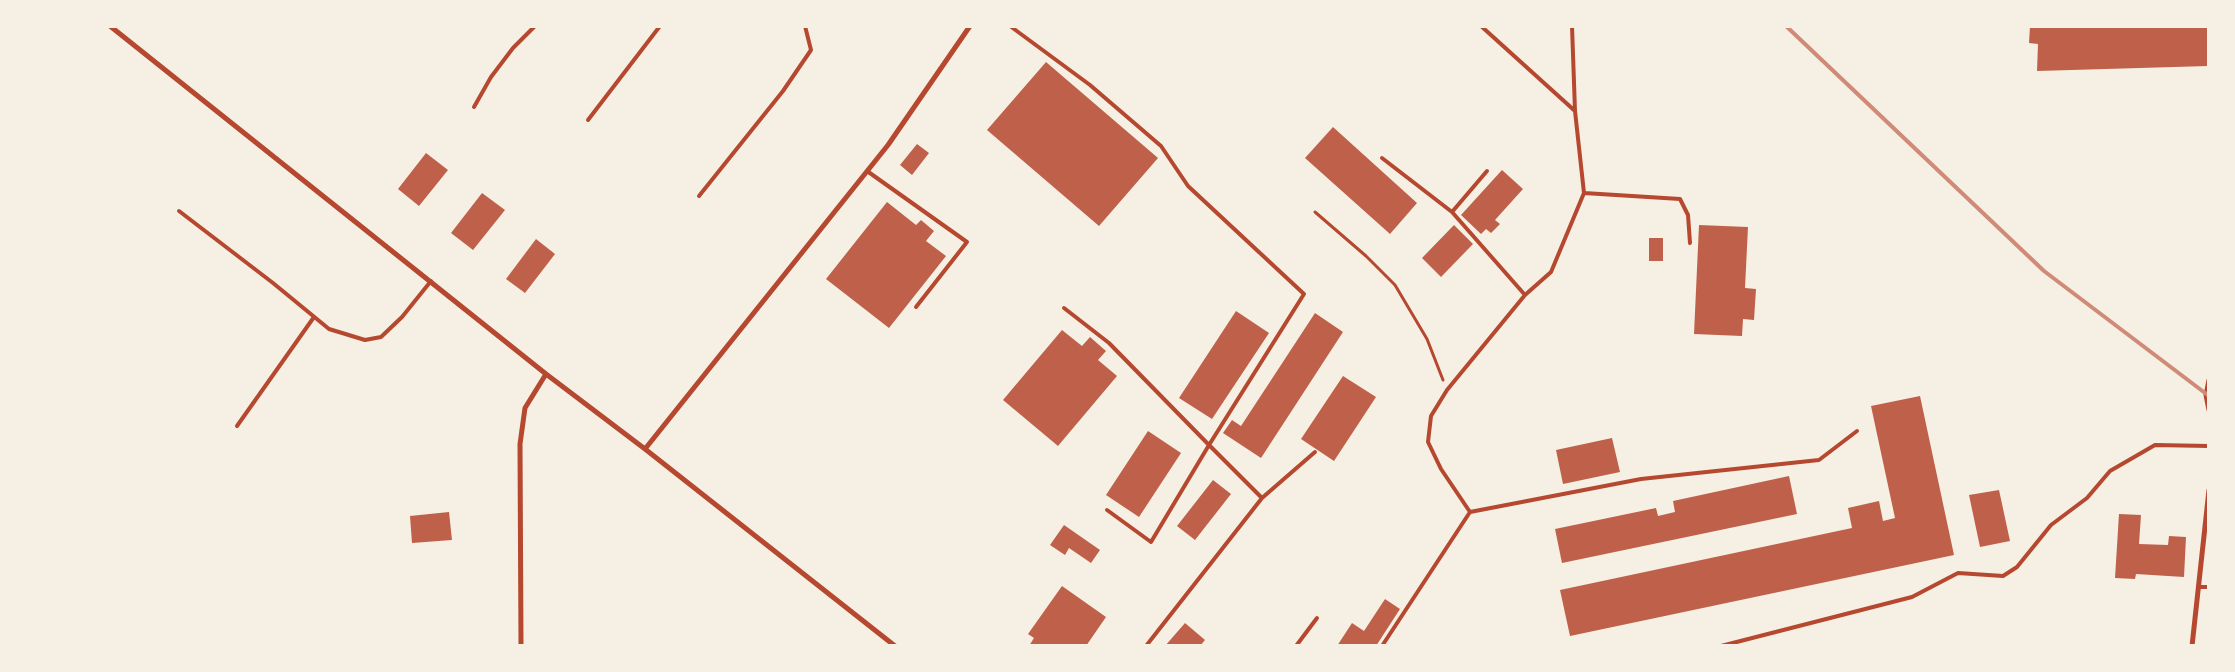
<!DOCTYPE html>
<style>
body{margin:0}
#map{position:relative;width:2235px;height:672px;overflow:hidden;background:#f6efe4;font-family:"IBM Plex Serif",serif}
canvas{display:block}
.frame{position:absolute;inset:0;border:28px solid #f6efe4;pointer-events:none}
</style>
<div id="map">
<canvas width="2235" height="672"></canvas>
<div class="frame"></div>
</div>
<script>
const c = document.querySelector('canvas').getContext('2d');
c.lineJoin = 'round';
function fillPath(path, color) { c.fillStyle = color; c.fill(path, 'evenodd'); }
const poly = rows => new Path2D(rows.map(r => 'M' + r).join(''));
function strokePath(path, color, width, dash) { c.strokeStyle = color; c.lineWidth = width; c.lineCap = dash ? 'butt' : 'round'; c.setLineDash(dash || []); c.stroke(path); }
fillPath(poly([
 [2030,26,2208,26,2208,66,2037,71,2038,44,2029,43],
 [1046,62,1158,158,1099,226,987,130],
 [1333,127,1417,203,1390,234,1305,158],
 [917,144,929,153,912,175,900,165],
 [426,153,448,170,419,206,398,189],
 [1502,170,1523,189,1495,220,1500,224,1491,233,1486,229,1481,234,1461,215],
 [482,193,505,210,473,250,451,233],
 [887,202,916,225,921,220,934,231,926,241,946,256,889,328,826,279],
 [1454,225,1473,244,1441,277,1422,258],
 [1699,225,1748,227,1745,288,1756,289,1754,320,1743,319,1742,336,1694,334],
 [1649,238,1663,238,1663,261,1649,261],
 [536,239,555,254,525,293,506,279],
 [1236,311,1269,333,1212,419,1179,398],
 [1315,313,1343,332,1261,458,1223,433,1232,420,1241,426],
 [1062,330,1082,346,1090,337,1106,351,1098,360,1117,376,1058,446,1003,400],
 [1343,376,1376,397,1334,461,1301,439],
 [1920,396,1954,555,1570,636,1560,590,1852,528,1848,508,1879,501,1883,521,1895,518,1871,406],
 [1148,431,1181,453,1139,517,1106,495],
 [1612,438,1620,472,1563,484,1556,450],
 [1789,476,1797,514,1562,563,1555,529,1656,508,1658,516,1675,512,1673,501],
 [1213,480,1231,494,1195,540,1177,526],
 [1999,490,2010,541,1980,547,1969,495],
 [449,512,452,540,412,543,410,516],
 [2119,514,2141,515,2139,544,2168,545,2169,536,2186,537,2184,577,2136,574,2135,579,2115,578],
 [1064,525,1100,550,1091,563,1069,548,1065,555,1050,545],
 [1062,586,1106,617,1086,646,1029,646,1034,638,1028,634],
 [1385,599,1400,609,1376,646,1337,646,1352,623,1364,631],
 [1185,623,1205,640,1200,646,1165,646]
]), '#bf614a');
strokePath(poly([
 [1315,212,1366,256,1395,285,1427,339,1443,380]
]), '#b5482f', 3);
strokePath(poly([
 [1010,26,1090,85,1161,146,1188,186,1304,294,1209,445,1262,498],
 [1572,26,1575,111],
 [474,107,491,77,513,48,535,26],
 [588,120,660,26],
 [1382,158,1452,212,1525,295],
 [867,171,967,242,916,307],
 [1584,193,1680,199,1688,215,1690,243],
 [699,196,783,91,811,50,805,26],
 [179,211,273,283,329,329,365,340,381,337,402,317,431,281],
 [1452,212,1487,171],
 [1064,308,1109,343,1209,445,1151,542,1107,510],
 [237,426,314,317],
 [1470,512,1441,469,1428,442,1431,416,1447,390,1525,295,1551,272,1584,193,1575,111,1481,26],
 [2198,587,2209,587],
 [1146,646,1262,498,1315,452],
 [1296,646,1317,618],
 [1382,646,1470,512,1641,479,1819,460,1857,431],
 [1721,646,1912,597,1958,573,2003,576,2017,567,2051,525,2087,498,2110,471,2155,445,2209,446]
]), '#b5482f', 4);
strokePath(poly([
 [110,26,546,374,645,449,895,646],
 [2209,380,2206,395,2209,410],
 [645,449,888,145,970,26],
 [521,646,520,444,525,408,546,374],
 [2192,646,2209,490]
]), '#b5482f', 5);
strokePath(poly([
 [1786,26,2044,271,2209,396]
]), '#cf8b77', 4);
</script>
